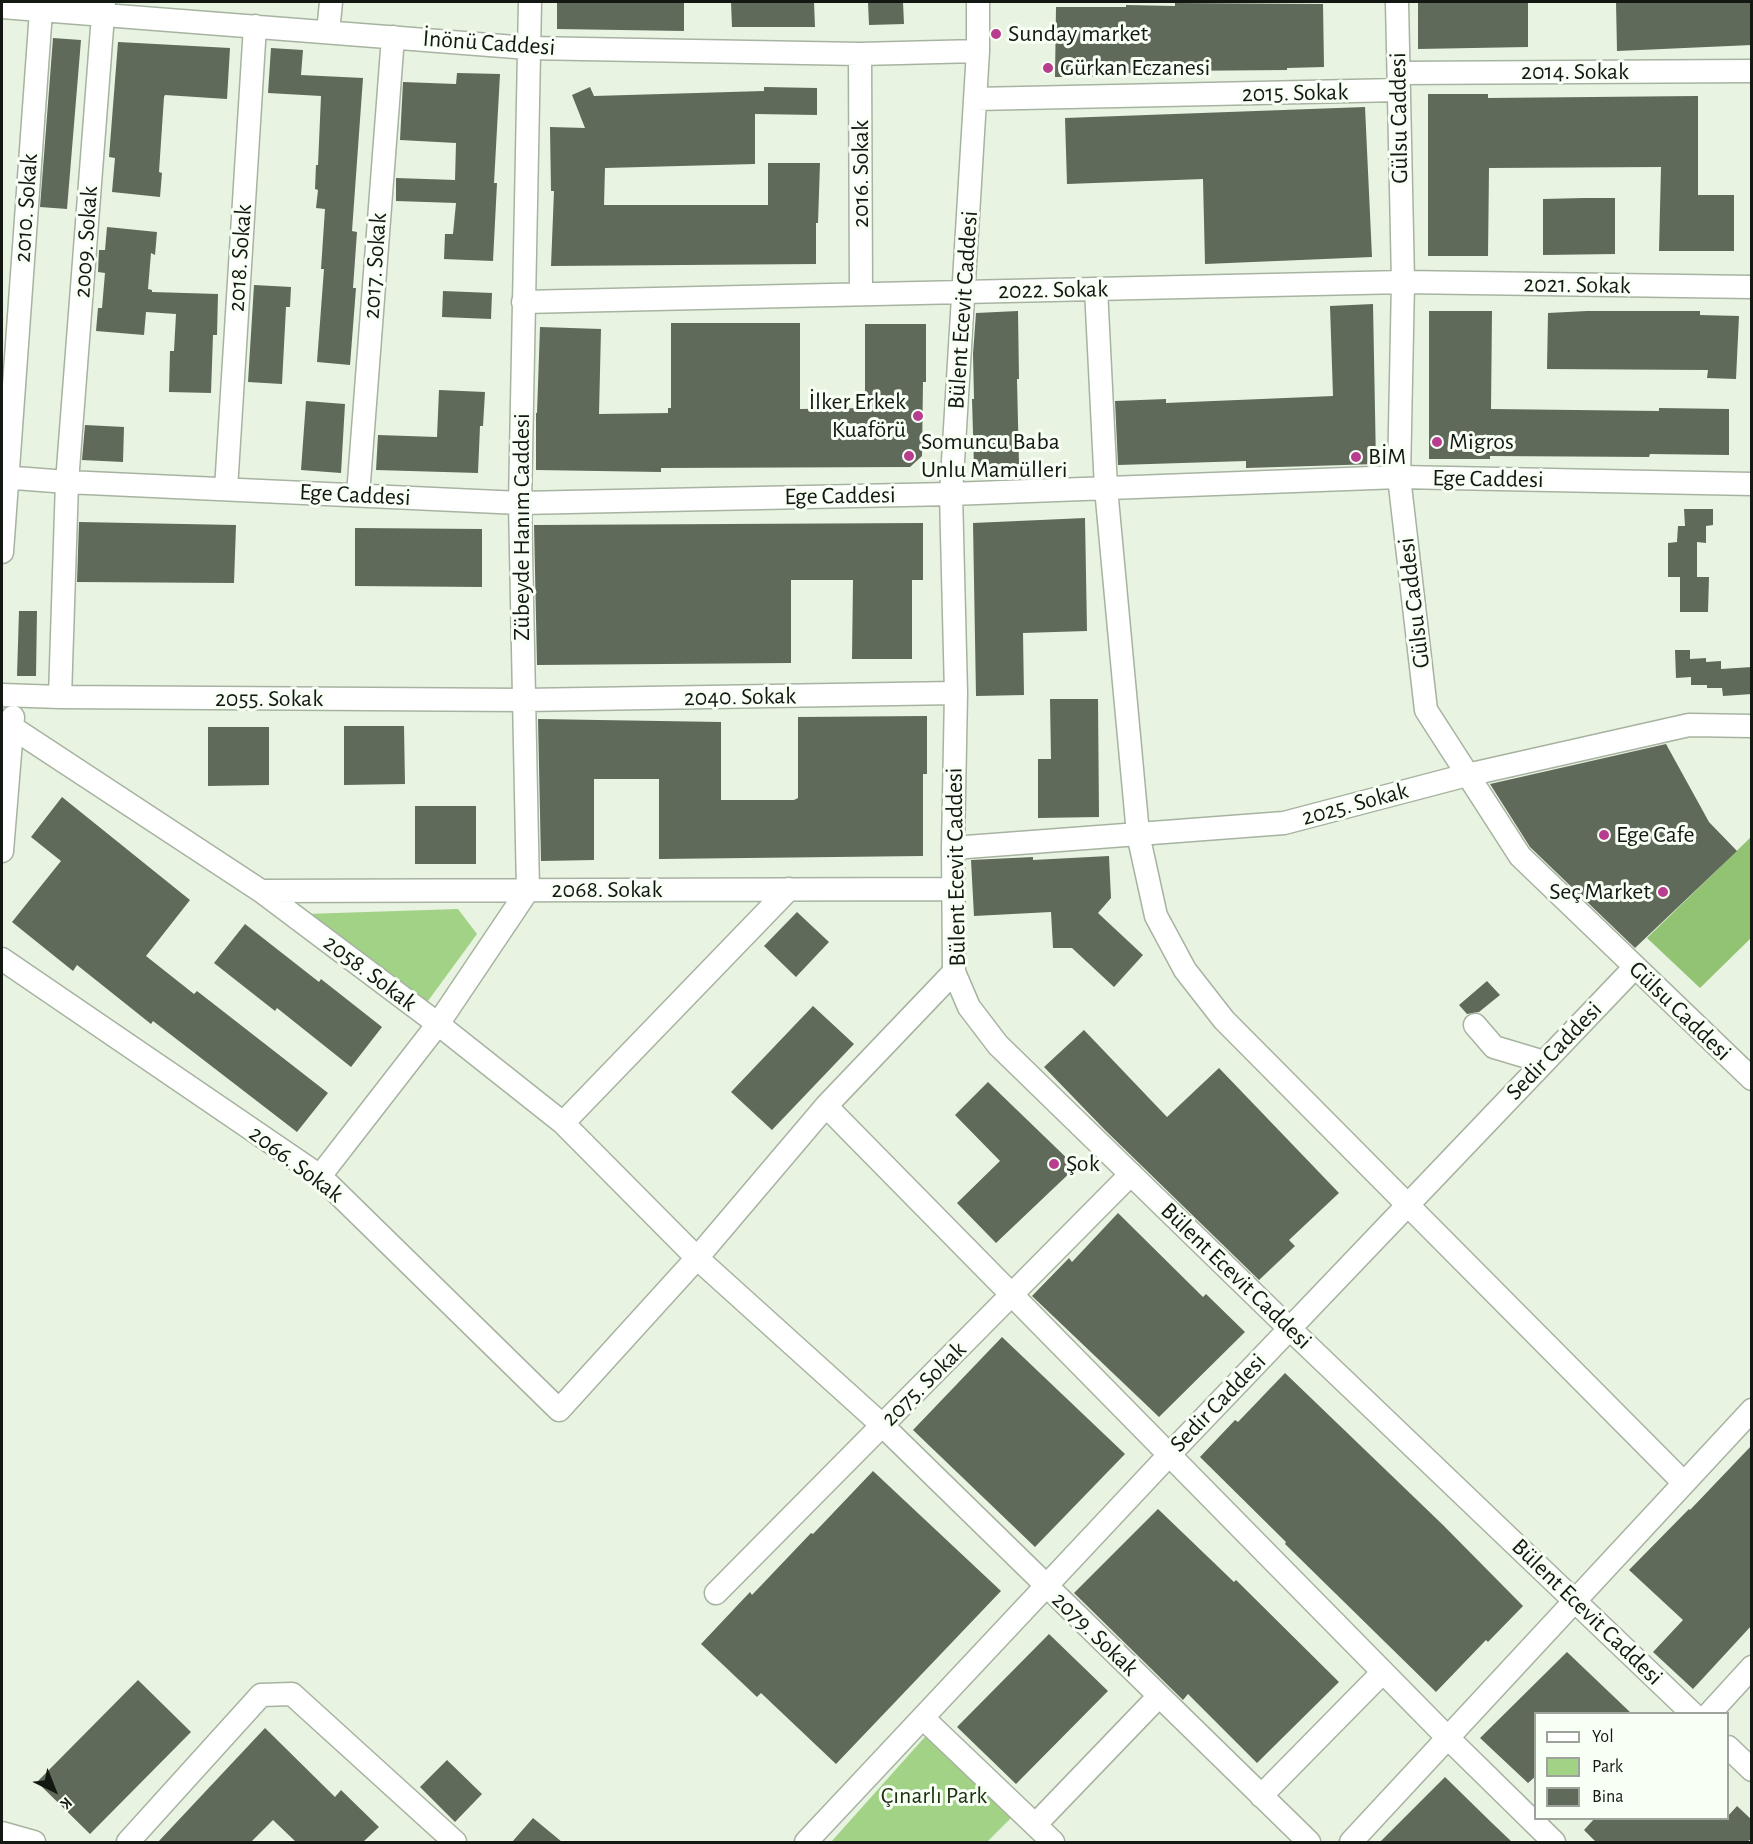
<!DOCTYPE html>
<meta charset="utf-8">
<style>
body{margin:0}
#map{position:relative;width:1753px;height:1844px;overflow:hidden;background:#e8f3e1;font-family:"Alegreya Sans",sans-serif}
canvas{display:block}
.frame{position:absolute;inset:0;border:3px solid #141812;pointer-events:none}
.legend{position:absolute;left:1534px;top:1712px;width:195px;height:108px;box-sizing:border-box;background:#f8fff4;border:2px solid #9da39a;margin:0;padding:8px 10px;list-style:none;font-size:18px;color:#141812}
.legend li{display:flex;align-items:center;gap:12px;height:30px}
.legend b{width:30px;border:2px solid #9da39a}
.north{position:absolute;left:24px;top:1760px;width:60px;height:60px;-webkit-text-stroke:4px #f8fff4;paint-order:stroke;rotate:137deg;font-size:16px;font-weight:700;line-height:24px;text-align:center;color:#141812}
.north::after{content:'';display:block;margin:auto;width:21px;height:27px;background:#141812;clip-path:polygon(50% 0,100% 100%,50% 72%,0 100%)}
</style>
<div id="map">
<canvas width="1753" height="1844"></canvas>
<div class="frame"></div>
<ul class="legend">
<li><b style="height:8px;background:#fff"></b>Yol</li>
<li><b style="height:16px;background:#a2d285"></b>Park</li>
<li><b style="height:16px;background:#606a5b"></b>Bina</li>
</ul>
<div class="north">K</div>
</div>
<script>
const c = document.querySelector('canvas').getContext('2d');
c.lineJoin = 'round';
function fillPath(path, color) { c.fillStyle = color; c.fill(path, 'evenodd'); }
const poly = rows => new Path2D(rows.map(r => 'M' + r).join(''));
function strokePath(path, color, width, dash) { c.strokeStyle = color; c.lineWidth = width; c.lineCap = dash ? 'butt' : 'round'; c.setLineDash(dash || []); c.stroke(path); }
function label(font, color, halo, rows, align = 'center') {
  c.font = font + ' "Alegreya Sans",sans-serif'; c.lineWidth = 6; c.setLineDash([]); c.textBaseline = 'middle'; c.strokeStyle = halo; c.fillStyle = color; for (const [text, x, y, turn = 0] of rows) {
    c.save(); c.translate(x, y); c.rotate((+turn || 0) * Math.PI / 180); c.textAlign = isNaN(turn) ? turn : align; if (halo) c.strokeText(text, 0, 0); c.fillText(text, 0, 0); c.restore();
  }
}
fillPath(poly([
 [458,909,477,934,425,1005,306,914],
 [932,1729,1016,1813,987,1842,831,1842]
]), '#a2d285');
fillPath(poly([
 [1751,837,1751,938,1700,988,1647,938]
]), '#92c373');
fillPath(poly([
 [557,2,684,2,684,31,557,29],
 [731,2,814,2,815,27,732,27],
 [868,2,903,2,904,24,869,25],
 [1418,2,1528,2,1528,47,1418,49],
 [1616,2,1752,2,1752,45,1617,51],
 [1175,3,1323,4,1324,67,1287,68,1287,70,1167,71,1167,73,1118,73,1118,77,1055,77,1056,7,1126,7,1126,5,1175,6],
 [53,38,81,40,67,209,40,207],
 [118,42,230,48,227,99,165,95,164,97,159,172,162,173,160,197,112,192,115,158,109,157],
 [271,48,303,50,301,75,363,78,352,231,357,232,353,288,356,288,350,365,317,362,324,269,321,269,325,209,316,208,318,190,315,189,316,165,318,165,321,96,268,93],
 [457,73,500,74,494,183,497,183,493,261,444,259,445,234,453,234,456,203,396,201,396,178,455,180,456,143,400,140,403,82,456,84],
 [590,87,594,96,764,91,764,87,817,88,817,115,755,114,755,164,605,168,604,205,768,205,768,163,820,163,818,223,816,223,816,264,551,266,554,191,551,191,550,127,585,128,572,95],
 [1428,94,1488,94,1488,98,1698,96,1698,195,1734,195,1734,251,1659,251,1661,167,1489,168,1488,256,1428,256],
 [1365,107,1372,257,1205,264,1203,179,1067,184,1065,118],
 [1584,198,1615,198,1615,254,1543,255,1543,199],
 [107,227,157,232,155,255,151,253,148,289,152,290,152,292,218,294,217,335,213,335,211,393,169,392,170,351,174,351,176,314,146,312,144,335,96,331,98,308,102,308,105,273,98,272,99,250,105,250],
 [254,285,291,287,290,307,286,307,282,384,248,382],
 [443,291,492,293,491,319,442,317],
 [1373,304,1376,464,1246,468,1246,461,1118,465,1115,401,1166,399,1166,403,1333,396,1330,306],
 [1018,311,1019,379,1017,379,1019,465,974,467,972,399,974,399,973,354,976,313],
 [1429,311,1492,311,1491,409,1659,411,1659,408,1729,409,1729,455,1650,454,1649,457,1490,456,1490,459,1429,459],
 [1587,311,1700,311,1700,315,1739,316,1736,379,1707,378,1708,370,1547,369,1548,313],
 [671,323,800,323,800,409,865,408,865,324,926,324,926,382,923,382,922,456,910,467,661,468,661,472,536,470,536,413,537,413,540,327,601,329,599,414,668,413,668,408,671,408],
 [439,390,485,392,483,426,480,426,478,473,376,470,378,435,437,437],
 [306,401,345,404,341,473,301,470],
 [85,425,124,427,123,462,82,460],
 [1684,509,1713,509,1713,525,1706,526,1706,543,1697,542,1697,577,1709,577,1708,612,1680,612,1680,577,1668,577,1668,543,1677,542,1678,526,1685,526],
 [1085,518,1087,631,1023,633,1024,695,976,696,973,523],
 [79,522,236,525,234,583,77,582],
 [923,523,923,580,912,580,912,659,852,659,853,580,791,580,791,663,537,665,534,525],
 [355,528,482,529,482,587,355,586],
 [19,611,37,611,36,676,17,676],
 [1675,650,1690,650,1690,659,1706,658,1706,662,1721,661,1721,669,1752,667,1752,694,1723,696,1722,688,1707,688,1707,685,1691,685,1691,677,1676,678],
 [1050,699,1098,699,1099,817,1038,818,1038,759,1051,759],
 [927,716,927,774,923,774,923,856,659,859,659,779,594,779,594,860,541,861,538,719,721,722,721,800,794,800,798,798,798,717],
 [344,726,404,726,405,784,344,785],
 [208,727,269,727,269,785,208,786],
 [1666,744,1709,822,1737,851,1635,948,1530,847,1490,784],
 [62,797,190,900,146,956,194,994,197,991,328,1093,297,1132,153,1021,151,1024,77,965,73,971,12,922,61,861,31,837],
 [415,806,476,806,476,864,415,864],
 [1109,856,1111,898,1098,913,1143,955,1114,987,1072,948,1053,948,1051,912,974,916,971,860,1033,857,1033,860],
 [797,912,829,942,796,977,764,946],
 [245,924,319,982,321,979,382,1027,351,1067,277,1008,275,1011,214,963],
 [1487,981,1500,995,1479,1012,1467,1014,1459,1005],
 [813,1006,854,1044,772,1130,731,1092],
 [1084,1030,1167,1117,1219,1068,1339,1193,1289,1240,1295,1246,1259,1280,1105,1130,1044,1067],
 [988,1082,1076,1167,996,1243,957,1203,1000,1161,955,1115],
 [1118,1213,1203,1297,1206,1294,1245,1332,1159,1417,1032,1296,1069,1258,1072,1262],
 [1002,1337,1125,1454,1035,1547,913,1430],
 [1285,1373,1443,1525,1523,1606,1488,1642,1486,1640,1436,1692,1285,1544,1286,1542,1200,1457,1235,1420,1238,1422],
 [1752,1445,1752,1625,1693,1689,1653,1652,1683,1620,1629,1570,1689,1509,1690,1510],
 [873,1471,1001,1591,836,1764,761,1693,757,1697,701,1644,750,1592,752,1595,811,1533,813,1534],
 [1158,1509,1234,1582,1236,1580,1339,1682,1257,1763,1188,1694,1183,1700,1074,1593],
 [1049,1634,1108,1691,1016,1784,957,1727],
 [1567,1652,1631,1713,1536,1713,1536,1776,1528,1783,1480,1738],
 [138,1680,191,1732,90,1834,37,1782],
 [265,1728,335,1797,341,1790,379,1827,363,1842,296,1842,273,1820,251,1842,158,1842],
 [447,1760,482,1794,455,1822,420,1787],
 [1445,1777,1492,1823,1512,1842,1380,1842],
 [1737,1806,1752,1820,1752,1838,1747,1842,1596,1842,1584,1830,1595,1818,1728,1818,1728,1816],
 [533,1818,562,1842,512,1842]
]), '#606a5b');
const minor = poly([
 [978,2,978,51,951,494,956,693,953,848,954,972,969,1007,998,1045,1289,1328,1693,1714],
 [1397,2,1403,282,1399,477,1426,710,1520,856,1752,1079],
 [2,7,528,48,860,54,978,51],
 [328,32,331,2],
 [860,54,861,294],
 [1399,73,1752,71],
 [975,99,1399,90],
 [1096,289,1106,488,1138,834,1156,916,1185,970,1224,1020,1684,1483],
 [523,302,1403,282,1752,287],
 [2,477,67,482,520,503,951,494,1399,477,1752,484],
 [226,489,255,26],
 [358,495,393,37],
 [2,552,41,11],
 [2,695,60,697,524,700,956,693],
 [60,697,67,482,104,2],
 [13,728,261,891,438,1024,563,1123,697,1258,882,1425,1309,1842],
 [953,848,1284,823,1467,775,1689,725,1752,726],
 [2,851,13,717],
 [261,891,953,889],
 [2,959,320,1176,559,1410,697,1258,826,1106,954,972],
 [1475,1025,1494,1047,1544,1062],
 [826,1106,1448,1738,1554,1842],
 [563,1123,789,889],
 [320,1176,438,1024,528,890,520,503,530,2],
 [716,1593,1131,1174],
 [1709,1714,1752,1667],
 [923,1718,1053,1842],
 [1728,1747,1752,1770],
 [1261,1796,1383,1672],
 [1035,1825,1159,1696],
 [2,1833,34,1842],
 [128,1842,261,1695,292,1694,455,1842],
 [806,1842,1169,1455,1635,967],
 [1351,1842,1752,1410]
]);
strokePath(minor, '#a7b3a1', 25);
strokePath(minor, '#fff', 22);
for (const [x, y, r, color] of [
 [996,34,6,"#b93d8e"],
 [1048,68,6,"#b93d8e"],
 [918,416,6,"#b93d8e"],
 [1437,442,6,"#b93d8e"],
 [909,456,6,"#b93d8e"],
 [1356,457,6,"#b93d8e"],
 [1604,835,6,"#b93d8e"],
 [1663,892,6,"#b93d8e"],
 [1054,1164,6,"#b93d8e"]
]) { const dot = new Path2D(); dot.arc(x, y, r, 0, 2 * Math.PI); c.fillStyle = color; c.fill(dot); strokePath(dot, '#f8fff4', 2); }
label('24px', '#141812', '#f8fff4', [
 ["Sunday market",1008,34],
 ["Gürkan Eczanesi",1060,68],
 ["İlker Erkek",906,402,"right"],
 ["Kuaförü",906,430,"right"],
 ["Somuncu Baba",921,442],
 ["Unlu Mamülleri",921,470],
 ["Migros",1449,442],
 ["BİM",1368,457],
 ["Ege Cafe",1616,835],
 ["Seç Market",1651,892,"right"],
 ["Şok",1066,1164]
], 'left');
label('24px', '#141812', '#f8fff4', [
 ["İnönü Caddesi",489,43,4],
 ["2014. Sokak",1575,72],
 ["2015. Sokak",1295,93,-1],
 ["Gülsu Caddesi",1399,118,-91],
 ["2016. Sokak",861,174,-90],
 ["2010. Sokak",26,208,-86],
 ["2009. Sokak",86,242,-86],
 ["2018. Sokak",240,258,-86],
 ["2017. Sokak",375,266,-86],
 ["2021. Sokak",1577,285,1],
 ["2022. Sokak",1053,290,-1],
 ["Bülent Ecevit Caddesi",963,310,-86],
 ["Ege Caddesi",1488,479,1],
 ["Ege Caddesi",355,495,3],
 ["Ege Caddesi",840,496,-1],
 ["Zübeyde Hanım Caddesi",522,527,-90],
 ["Gülsu Caddesi",1414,603,-97],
 ["2040. Sokak",740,697,-1],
 ["2055. Sokak",269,699],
 ["2025. Sokak",1355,804,-15],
 ["Bülent Ecevit Caddesi",956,867,-91],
 ["2068. Sokak",607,890],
 ["2058. Sokak",370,973,37],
 ["Gülsu Caddesi",1680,1011,44],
 ["Sedir Caddesi",1554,1051,-46],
 ["2066. Sokak",296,1164,37],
 ["Bülent Ecevit Caddesi",1236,1276,44],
 ["2075. Sokak",924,1384,-45],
 ["Sedir Caddesi",1218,1403,-46],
 ["Bülent Ecevit Caddesi",1587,1612,44],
 ["2079. Sokak",1095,1634,44]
]);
label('24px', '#1d300f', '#f8fff4', [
 ["Çınarlı Park",934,1796]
]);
</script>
